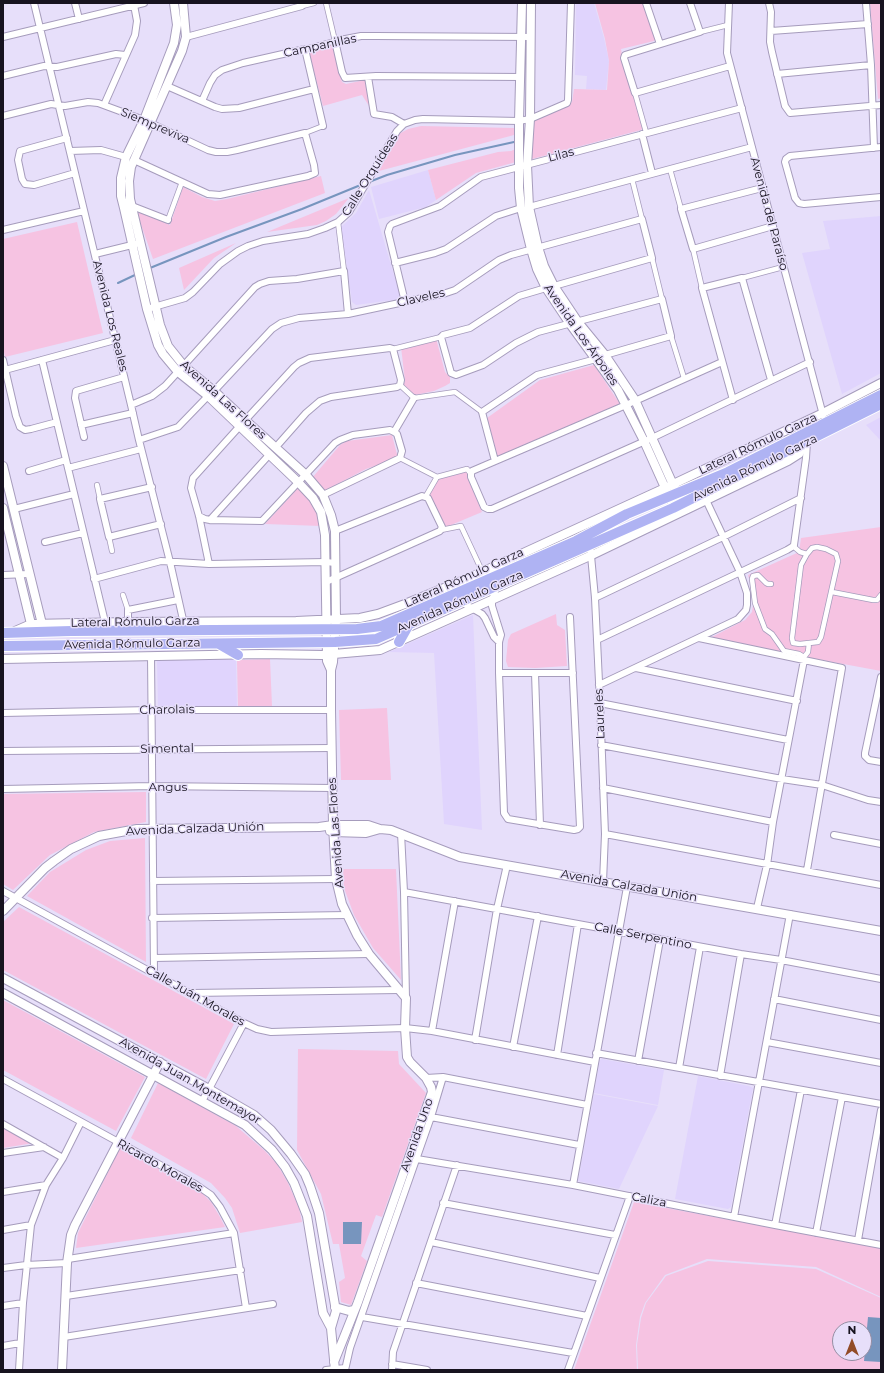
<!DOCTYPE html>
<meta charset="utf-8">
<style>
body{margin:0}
#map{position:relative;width:884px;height:1373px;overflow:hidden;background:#e7dffa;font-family:Montserrat,sans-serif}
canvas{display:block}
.frame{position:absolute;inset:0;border:4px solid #17131f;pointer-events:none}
.north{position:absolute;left:832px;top:1321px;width:40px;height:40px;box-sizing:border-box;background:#e7dffa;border:1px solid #948da2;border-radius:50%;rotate:0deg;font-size:11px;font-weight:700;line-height:16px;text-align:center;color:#17131f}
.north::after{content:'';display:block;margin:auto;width:14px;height:18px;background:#924b27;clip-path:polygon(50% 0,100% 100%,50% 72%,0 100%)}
</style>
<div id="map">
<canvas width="884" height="1373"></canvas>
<div class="frame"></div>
<div class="north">N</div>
</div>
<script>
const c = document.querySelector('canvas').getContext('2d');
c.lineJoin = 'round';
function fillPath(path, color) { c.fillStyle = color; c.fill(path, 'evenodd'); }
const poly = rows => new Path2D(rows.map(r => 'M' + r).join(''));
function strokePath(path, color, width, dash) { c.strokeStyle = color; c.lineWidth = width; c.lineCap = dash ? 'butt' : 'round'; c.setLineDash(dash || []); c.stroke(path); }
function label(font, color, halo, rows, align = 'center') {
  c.font = font + ' Montserrat,sans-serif'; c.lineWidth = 3; c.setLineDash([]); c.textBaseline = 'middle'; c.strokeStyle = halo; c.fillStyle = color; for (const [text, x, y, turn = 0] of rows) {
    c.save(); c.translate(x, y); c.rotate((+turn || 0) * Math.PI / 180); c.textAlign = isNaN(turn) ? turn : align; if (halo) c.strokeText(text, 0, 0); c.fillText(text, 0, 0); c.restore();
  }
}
fillPath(poly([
 [576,3,594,3,604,38,609,61,606,90,586,89,587,76,575,75],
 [428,170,436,200,426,207,379,219,371,187],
 [369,190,401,299,356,305,352,302,341,227,356,213],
 [881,216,881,373,842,394,802,253,830,249,823,221],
 [881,417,881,441,866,425],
 [473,615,482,830,444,824,434,653,389,652],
 [236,659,237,707,158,708,157,660],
 [602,1059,664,1070,658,1105,594,1093,600,1060],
 [698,1076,749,1086,753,1088,731,1207,728,1209,675,1199],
 [594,1094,658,1106,619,1189,578,1181]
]), '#e0d4fd');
fillPath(poly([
 [595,3,643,3,656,38,654,41,621,49,624,66,643,128,641,130,532,159,531,157,532,119,568,105,572,102,574,89,607,90,609,61,605,39],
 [870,3,881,3,881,98,878,99],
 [332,43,342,82,346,84,365,80,369,106,362,95,323,106,308,49],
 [421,126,514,128,514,135,379,171,399,134,408,129],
 [516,149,516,162,476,173,436,200,428,170,498,152,511,151],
 [321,176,325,193,153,259,136,210,170,225,183,187,202,197,215,201,227,199],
 [349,198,336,214,326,221,317,225,267,232],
 [77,222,103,333,5,357,3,347,3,239],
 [236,243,214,258,184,290,179,268],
 [436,338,445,372,450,377,450,383,445,386,434,391,415,395,403,386,405,381,401,347],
 [594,365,620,404,498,459,487,418,540,380],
 [392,435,398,458,366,469,324,491,312,478,340,445,347,441],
 [467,470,467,476,482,512,444,528,429,493,439,478],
 [298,488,313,503,321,526,265,524],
 [881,527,881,671,714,640,710,638,745,620,752,612,754,598,748,575,799,552,801,538],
 [556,614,557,625,565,630,567,666,535,668,508,667,506,661,508,640,511,634],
 [270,659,272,706,238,707,237,660],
 [387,708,391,780,341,780,339,710],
 [146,792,146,822,94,832,50,855,13,890,3,884,3,794],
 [145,838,146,962,27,896,50,872,86,850,110,841],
 [343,869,396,869,401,980,373,948,354,915,344,888],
 [19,907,234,1024,206,1079,3,970,3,922],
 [3,1000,145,1077,116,1131,3,1070],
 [298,1049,398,1051,399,1064,426,1093,382,1217,376,1215,361,1256,367,1261,351,1305,341,1302,339,1282,345,1278,339,1244,333,1244,321,1194,297,1150],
 [158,1083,236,1126,265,1151,277,1164,288,1183,299,1208,302,1222,240,1233,232,1208,225,1198,211,1183,131,1138],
 [3,1127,34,1143,3,1148],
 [120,1148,200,1191,211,1202,220,1217,225,1227,76,1248,78,1233],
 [634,1202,881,1248,881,1297,816,1267,707,1259,665,1275,645,1303,640,1317,636,1345,637,1370,574,1370],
 [708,1261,816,1269,881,1298,881,1370,638,1370,637,1345,641,1318,646,1303,666,1276],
 [840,1329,864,1329,864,1353,840,1353]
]), '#f6c3e2');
fillPath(poly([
 [343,1222,362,1222,361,1244,343,1244],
 [868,1317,881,1318,881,1362,864,1361]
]), '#7795be');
strokePath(poly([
 [369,182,387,175,455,155,514,142],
 [150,268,226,237,302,209,363,184],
 [118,283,137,274]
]), '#7795be', 2);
const pedestrian = poly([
 [302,6,314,3],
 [700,32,728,25],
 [305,49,335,41,326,3],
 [635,93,646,132],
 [305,133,323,126],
 [670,169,681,209],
 [632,179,642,219],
 [168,220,182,182],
 [338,222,344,271],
 [693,249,702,288],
 [652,258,662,299],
 [742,278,783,267],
 [671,336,684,378],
 [393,349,441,337],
 [400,385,414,398,455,392,482,412],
 [400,458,437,477],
 [437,477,467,469,471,474],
 [97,485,100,499],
 [426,496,437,477],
 [441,530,461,526,482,571],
 [109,537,112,551],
 [793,546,800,552,807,554,801,565,792,638,793,643,800,644,818,642,821,637,838,561,836,554,826,549,817,547,812,548,807,554],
 [771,584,768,584,766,583,758,575,753,576,752,579,755,603,765,629,772,634,784,651,799,654,804,657,804,660],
 [832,592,873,600,877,600,881,595],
 [123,595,128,610],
 [804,657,808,652,809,643]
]);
const minor = poly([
 [34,3,131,405,139,440,170,562,184,624],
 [75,3,79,19],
 [646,3,660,44],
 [690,3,700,32,625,55,624,58,635,93,730,66],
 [729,3,727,53,823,415],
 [769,3,771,12,770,42,772,52,785,106,790,113,881,105],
 [866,3,871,65,874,148],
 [771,31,868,24],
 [3,37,144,3],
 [186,37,302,6,302,3],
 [777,74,871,65],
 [3,76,44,66,57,67,116,54,125,55],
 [368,77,374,114,392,117,404,124],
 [521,77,376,76,345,78,342,72,335,41,361,36,376,36,531,37],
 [167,86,215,107,222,109,239,108,314,89],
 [202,101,210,83,215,75,222,70,243,63,305,49,323,126],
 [104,105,135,35,137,21,134,5],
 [3,116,51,104,65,106,88,102,98,103,144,120,208,150,216,152,227,152,237,150,305,133,314,165,315,173,308,176,220,195,208,194,134,160],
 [642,134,652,173],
 [67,138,20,151,18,160,22,179,25,184,34,185,75,173],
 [881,147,790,156,786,159,785,162,795,198,799,203,804,204,881,197],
 [70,151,101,150,126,157],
 [762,188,681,209,693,249,773,226],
 [132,206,168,220],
 [529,207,752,147],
 [3,230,84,211],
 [95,254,136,244],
 [395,263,435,253,446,249,496,216,521,208],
 [546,288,519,296,470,328,443,335,441,337,451,373,456,375,483,365,516,343,538,332,662,299,671,336,605,355],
 [405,302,388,232,390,226,392,224,440,206,481,177,742,108],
 [147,309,185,298,193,292,220,264,238,251,248,246,263,241,308,234,325,228,338,222,349,212,397,131,404,124,415,120,423,119,519,121,530,119,567,103,568,100,571,3],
 [3,360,16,416,20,427,25,430,31,429,57,422],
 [42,360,105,622],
 [722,362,626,405,472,471,471,474,471,477,484,507,488,509,492,509,652,438,810,362],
 [5,370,115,340],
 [214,391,272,329,281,323,299,318,348,314,446,293,455,290,499,260,511,255,642,219,652,258,554,286],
 [733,400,702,288,742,278,771,380],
 [131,405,152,396,165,386,255,287,260,284,269,281,297,279,344,271,348,314],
 [81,425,133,413],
 [394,432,414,398],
 [84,437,75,398,76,391,124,377],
 [139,440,178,427,208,396],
 [495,461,482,412,537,375,596,359],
 [68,468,141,449],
 [29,471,66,460],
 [152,487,100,499,109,537,161,524],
 [323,495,400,458,402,451,397,434,394,432],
 [14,509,74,494],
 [199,516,205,519,210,520,262,521,335,443,340,440,353,435,390,430,394,432],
 [210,520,269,455],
 [45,542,83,533],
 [590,545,595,598,600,703,605,834,603,882],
 [209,564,199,516,191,488,193,478,239,427,294,367,299,363,310,358,390,348,393,349,401,380,400,385,397,387,331,397,320,401,306,413,276,447],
 [3,575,29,574],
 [94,579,161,561,209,564,326,562,335,563],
 [326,582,440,531,442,527,428,498,422,496,335,531],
 [497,586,492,600,492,606,501,635,499,642,499,673,504,813,508,819,574,830,578,829,580,827,570,617],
 [595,598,723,537,801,498],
 [461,602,482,614,485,618,494,637,499,642],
 [128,622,128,610,178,600],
 [699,638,842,668,807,870],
 [597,640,787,550,792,547,794,545,806,458,807,442],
 [151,656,154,972],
 [636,668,797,701],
 [499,673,573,673],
 [535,673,540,825],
 [881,677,865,753,865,756,869,760,881,762],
 [599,685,738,619,746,610,747,605,747,593,740,572,706,500],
 [600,703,788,740],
 [3,713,151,710,331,710],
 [601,745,782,779,822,785,868,800,881,802],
 [3,751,331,748],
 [603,788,773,822],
 [3,789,151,786,333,788],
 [401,833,404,892,406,998],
 [605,834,881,885],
 [834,835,881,844],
 [153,881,336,879],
 [3,891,244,1023,257,1029,271,1032,405,1028,432,1031,595,1062],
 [404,892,741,954,781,960,881,979],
 [757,908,767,865,773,822,804,660],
 [152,918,347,915],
 [154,958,369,954],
 [192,993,399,990],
 [774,999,881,1020],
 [432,1031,455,901],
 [475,1040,497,909,507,865],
 [767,1042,881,1063],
 [513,1047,538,916],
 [596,1053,881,1104],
 [557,1055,578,924],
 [638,1061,660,940],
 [679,1068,700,947],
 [720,1076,741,954],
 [426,1078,443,1077,587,1105],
 [3,1079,195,1184,211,1195,220,1207,234,1233,246,1308],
 [202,1101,209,1089,244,1023],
 [431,1117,579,1145],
 [3,1124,63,1158],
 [3,1153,44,1147],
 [417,1159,573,1185,775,1225,881,1245],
 [573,1185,627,887],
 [3,1192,46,1185],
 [443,1203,615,1235],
 [734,1217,790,914],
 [775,1225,801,1090],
 [3,1230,31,1225],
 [816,1233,842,1097],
 [858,1240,881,1110],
 [431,1242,600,1278],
 [68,1259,234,1233],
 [3,1268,26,1265,67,1263],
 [416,1283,587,1316],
 [66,1296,241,1270],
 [3,1306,23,1303],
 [362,1317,573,1353],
 [64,1337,273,1304],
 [3,1346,20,1343],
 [392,1364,427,1370],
 [19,1370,23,1303,31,1225,46,1185,63,1158,81,1122],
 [326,1370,345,1368],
 [345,1370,350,1348,431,1117,443,1077],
 [392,1370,393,1352,457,1165],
 [568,1370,630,1196]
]);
const tertiary = poly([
 [174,3,177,25,174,43,144,120,126,157,121,178,121,196,124,208,147,309,158,345,163,354,178,372,208,396,298,482,313,498,321,512,325,535,327,661,331,670],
 [183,3,186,37,182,51,131,167,129,181,130,199,160,325,168,346,184,366,214,391,245,420,306,475,323,495,331,515,335,531,336,620,333,662,331,670,331,710,333,825,336,879,342,904,357,935,369,954,406,998,405,1028,407,1057,410,1062,426,1078,431,1087,432,1092,386,1223,358,1302,334,1362],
 [522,3,519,121,519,188,521,208,531,249,537,269,546,288,570,324,618,390,644,441,676,512],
 [531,3,530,119,527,165,529,207,538,247,544,266,554,286,578,322,605,355,635,400,675,489],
 [3,466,42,624,41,627],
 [3,508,31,624,34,626],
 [15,631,31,624,128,622,296,621,360,618,378,614,405,604,471,577,665,488,823,413,881,383],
 [3,659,261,654,322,655,380,650,592,555,788,461,799,454,805,443],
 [330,831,333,832,366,833,380,829],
 [3,911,45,868,54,861,71,849,99,836,137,829,319,827,333,825,368,825,380,829,391,830,460,857,881,931],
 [3,978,209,1089,254,1115,271,1130,291,1154,305,1174,310,1186,319,1213,336,1311,331,1328,335,1370],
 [3,993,245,1125,272,1150,285,1167,294,1183,307,1216,323,1313,331,1328],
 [335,1307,349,1311,354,1310],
 [62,1370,67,1263,71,1235,75,1225,160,1062]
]);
const primary = poly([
 [3,633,71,631,357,629,381,626,576,541,627,514,728,472,881,395],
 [399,642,408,626],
 [219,644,238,655],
 [3,646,335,642,376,639,673,508,881,404]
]);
strokePath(pedestrian, '#a69cbc', 6);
strokePath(minor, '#a69cbc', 8);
strokePath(tertiary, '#a69cbc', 10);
strokePath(primary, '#fff', 12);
strokePath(pedestrian, '#fff', 4.5);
strokePath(minor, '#fff', 6);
strokePath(tertiary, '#fff', 8);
strokePath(primary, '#afb3f3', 10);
label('12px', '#17131f', '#e7dffa', [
 ["Campanillas",320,46,-12],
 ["Siempreviva",155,126,23],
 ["Lilas",561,155,-15],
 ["Calle Orquídeas",370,175,-58],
 ["Avenida del Paraíso",769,214,75],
 ["Claveles",421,298,-13],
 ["Avenida Los Reales",110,316,76],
 ["Avenida Los Árboles",581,335,55],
 ["Avenida Las Flores",223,400,42],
 ["Lateral Rómulo Garza",758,444,-25],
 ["Avenida Rómulo Garza",755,468,-26],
 ["Lateral Rómulo Garza",464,578,-24],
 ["Avenida Rómulo Garza",460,602,-24],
 ["Lateral Rómulo Garza",135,622,-1],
 ["Avenida Rómulo Garza",132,644,-1],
 ["Charolais",167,710,-1],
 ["Laureles",600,714,-92],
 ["Simental",167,749,-1],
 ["Angus",168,787],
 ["Avenida Calzada Unión",195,829,-2],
 ["Avenida Las Flores",336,833,-94],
 ["Avenida Calzada Unión",629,886,10],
 ["Calle Serpentino",643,936,11],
 ["Calle Juán Morales",195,996,29],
 ["Avenida Juan Montemayor",190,1081,30],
 ["Avenida Uno",417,1135,-71],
 ["Ricardo Morales",160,1166,29],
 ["Caliza",649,1200,11]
]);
</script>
